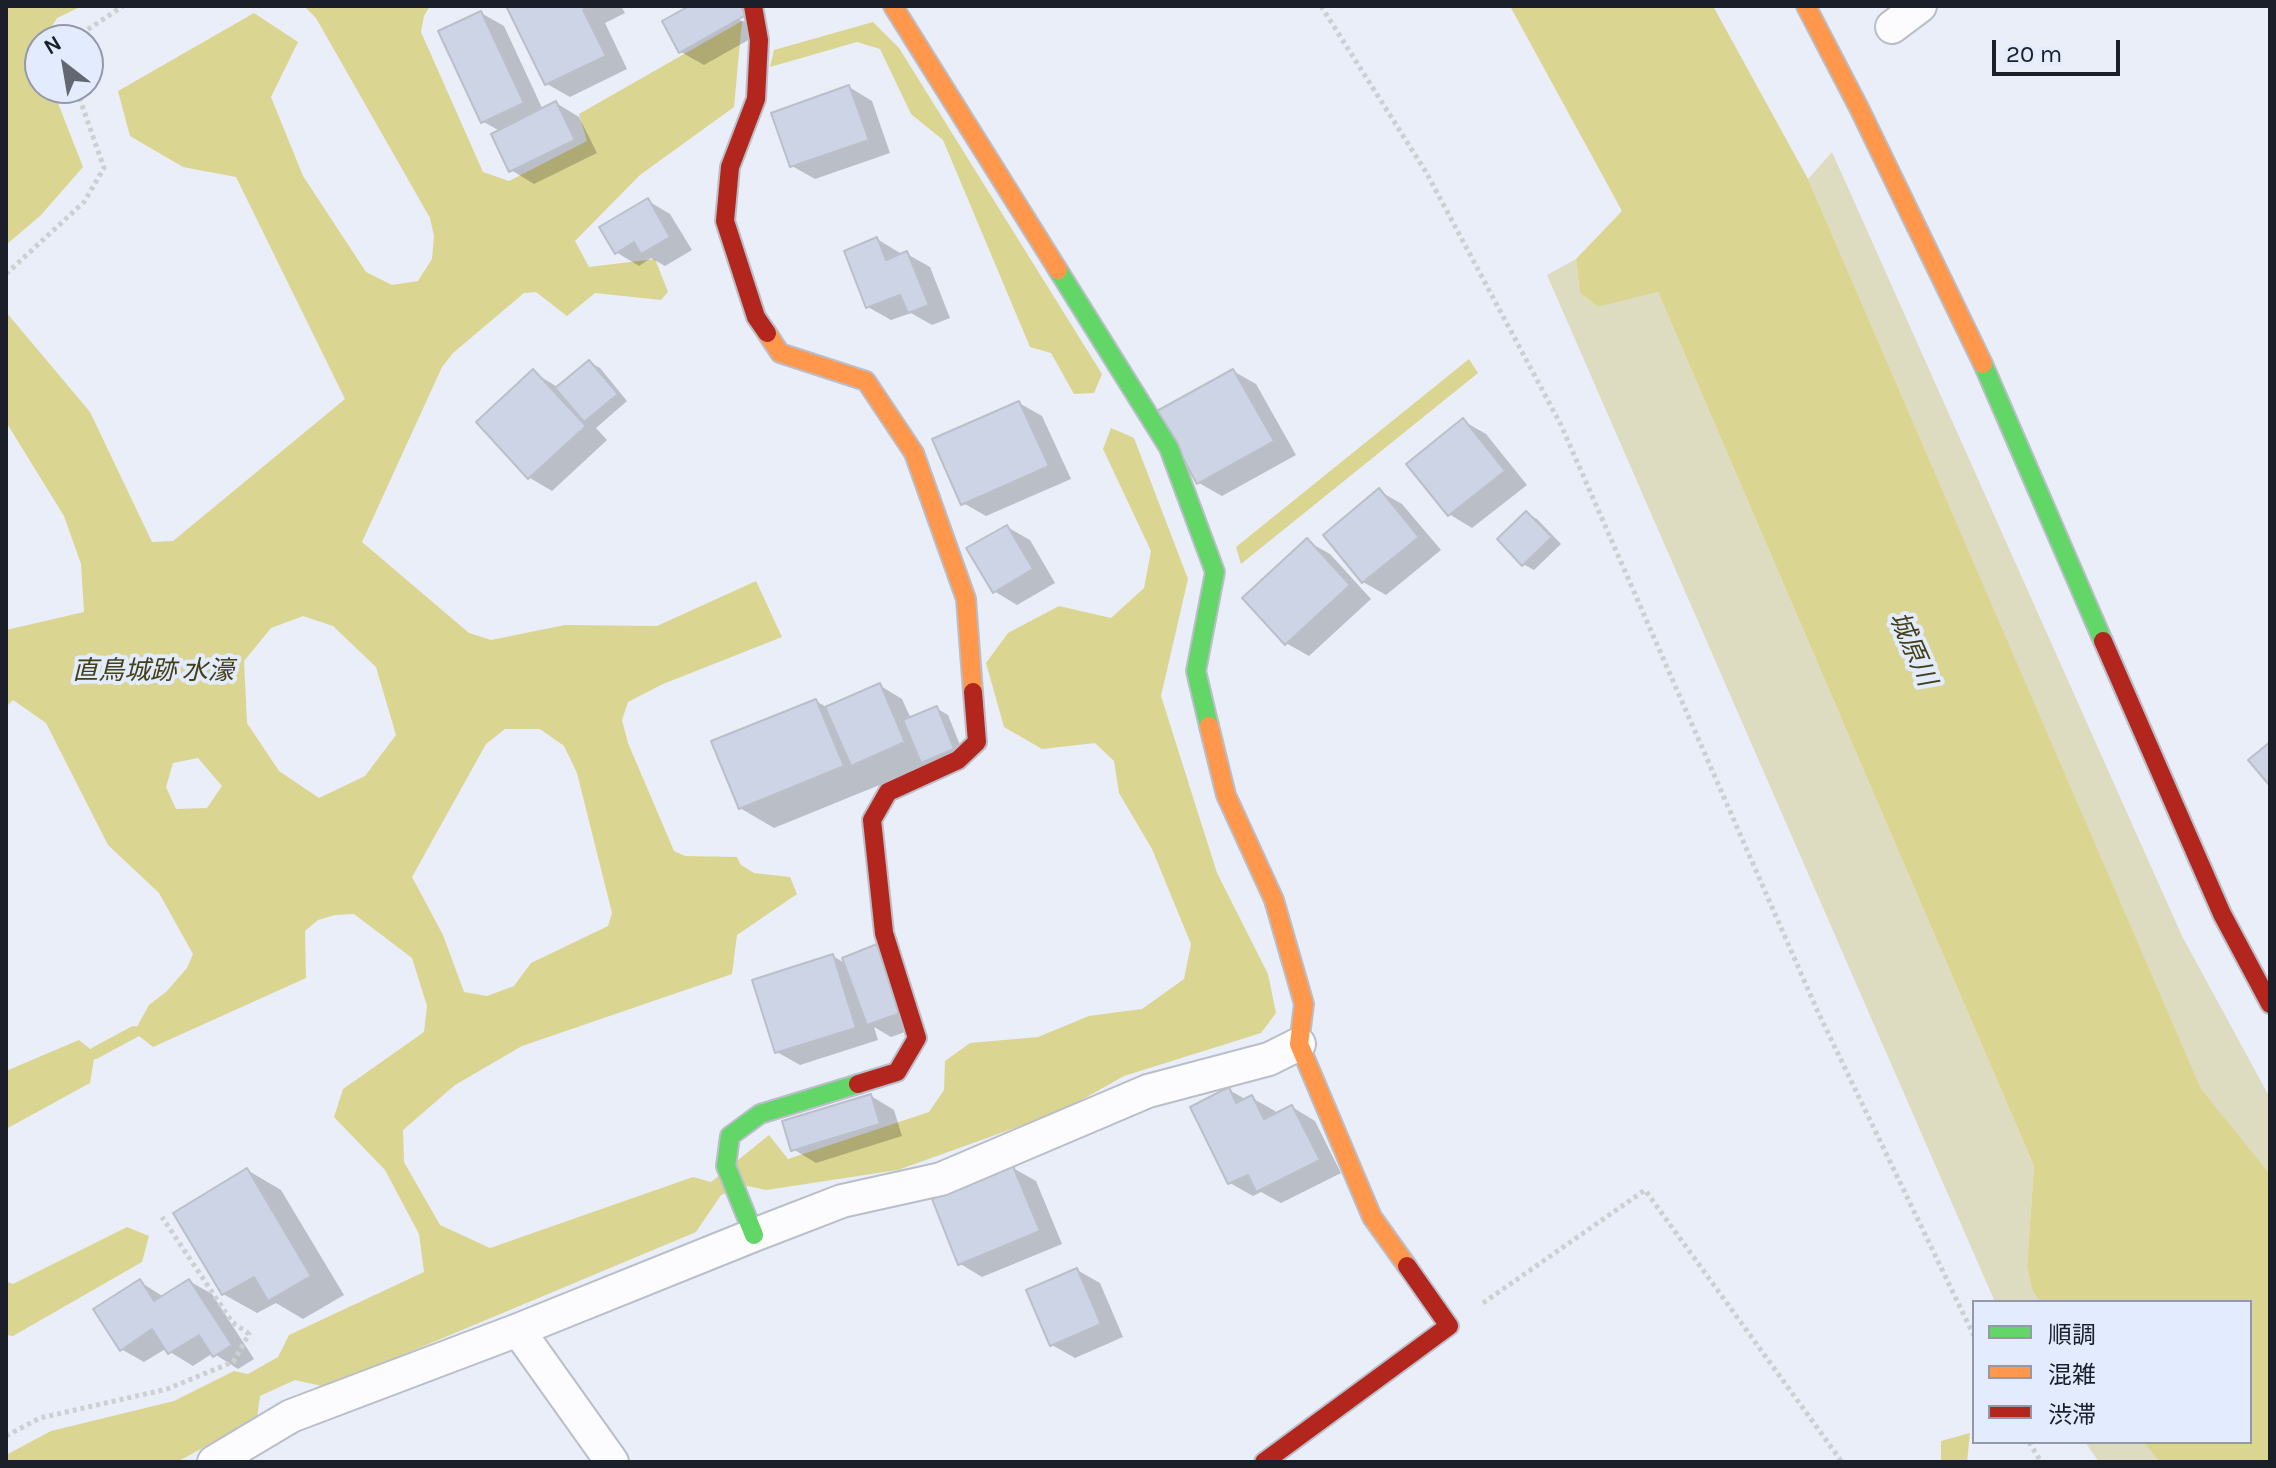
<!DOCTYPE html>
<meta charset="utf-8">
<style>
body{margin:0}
#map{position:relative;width:2276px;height:1468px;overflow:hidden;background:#e9eef8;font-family:Karla,"Noto Sans JP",sans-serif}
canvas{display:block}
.frame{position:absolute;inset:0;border:8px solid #1a1f2a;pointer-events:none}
.legend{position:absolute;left:1972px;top:1300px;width:280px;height:144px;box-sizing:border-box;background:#e3ebfe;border:2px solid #9399a9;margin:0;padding:10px 14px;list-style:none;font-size:24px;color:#1a1f2a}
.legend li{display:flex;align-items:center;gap:16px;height:40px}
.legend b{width:40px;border:2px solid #9399a9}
.north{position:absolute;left:24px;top:24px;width:80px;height:80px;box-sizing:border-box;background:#e3ebfe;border:2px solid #9399a9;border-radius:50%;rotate:329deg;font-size:22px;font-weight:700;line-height:32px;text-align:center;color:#1a1f2a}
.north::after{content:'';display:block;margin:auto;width:28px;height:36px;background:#626772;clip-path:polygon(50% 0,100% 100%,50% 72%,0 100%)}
.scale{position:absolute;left:1992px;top:40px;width:128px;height:36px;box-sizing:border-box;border:4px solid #1a1f2a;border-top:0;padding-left:10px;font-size:24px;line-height:28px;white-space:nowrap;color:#1a1f2a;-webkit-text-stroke:6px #e3ebfe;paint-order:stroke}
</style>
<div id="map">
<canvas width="2276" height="1468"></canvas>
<div class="frame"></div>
<ul class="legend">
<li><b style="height:10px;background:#63d668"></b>順調</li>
<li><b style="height:10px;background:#ff974d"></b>混雑</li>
<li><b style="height:10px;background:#b3261e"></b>渋滞</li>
</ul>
<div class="north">N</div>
<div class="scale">20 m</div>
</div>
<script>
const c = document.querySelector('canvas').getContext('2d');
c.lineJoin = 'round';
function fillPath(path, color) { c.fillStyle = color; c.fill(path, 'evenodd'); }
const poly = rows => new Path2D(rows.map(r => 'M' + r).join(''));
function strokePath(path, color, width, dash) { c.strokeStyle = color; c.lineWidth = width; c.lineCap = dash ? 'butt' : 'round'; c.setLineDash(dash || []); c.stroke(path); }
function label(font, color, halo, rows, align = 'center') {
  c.font = font + ' Karla,"Noto Sans JP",sans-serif'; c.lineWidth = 8; c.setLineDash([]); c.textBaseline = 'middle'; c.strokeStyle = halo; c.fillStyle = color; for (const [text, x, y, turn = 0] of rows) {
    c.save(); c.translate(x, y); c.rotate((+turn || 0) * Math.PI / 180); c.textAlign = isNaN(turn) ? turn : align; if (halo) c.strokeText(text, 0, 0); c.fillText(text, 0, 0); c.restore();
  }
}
fillPath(poly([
 [1832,152,2182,936,2270,1098,2270,1174,2201,1090,1808,179],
 [1576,259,1580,293,1598,307,1658,292,2034,1166,2027,1267,2032,1290,2040,1302,1995,1302,1547,275],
 [2085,1442,2167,1442,2191,1462,2099,1462]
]), '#dddcc0');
fillPath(poly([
 [6,6,82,6,57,18,43,40,40,40,39,45,40,88,52,88,83,167,41,215,6,245],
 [304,6,430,6,424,16,421,32,483,172,509,181,587,141,579,114,742,21,734,107,640,175,575,241,589,267,655,259,668,292,661,300,595,293,567,316,536,292,524,293,453,353,442,367,362,542,469,633,491,640,565,625,657,626,756,581,782,637,663,684,628,702,622,720,628,743,674,851,685,856,737,857,741,865,754,873,790,877,797,894,737,935,732,974,522,1046,455,1085,403,1130,404,1162,440,1225,490,1248,693,1177,711,1182,769,1135,788,1159,929,1112,944,1090,945,1061,970,1043,1038,1037,1089,1016,1142,1009,1184,979,1191,944,1152,849,1119,793,1114,761,1095,743,1042,749,1004,727,986,663,1008,633,1059,606,1111,618,1144,588,1151,551,1103,449,1111,428,1134,438,1188,579,1161,696,1217,873,1268,974,1276,1013,1261,1033,1124,1076,1062,1111,898,1170,766,1190,748,1186,721,1195,696,1232,326,1387,295,1380,260,1396,257,1418,177,1462,6,1462,6,1455,51,1431,174,1401,234,1371,248,1374,278,1357,289,1335,424,1272,419,1234,385,1170,334,1117,343,1089,424,1032,427,1006,412,958,354,914,335,915,318,920,305,931,306,978,153,1047,134,1032,149,1005,166,992,187,968,193,954,159,893,108,845,46,723,13,700,6,707,6,630,84,612,81,564,64,516,6,422,6,312,90,412,152,542,173,541,345,399,236,177,183,167,130,136,118,91,254,13,298,42,271,97,303,176,366,272,392,285,418,281,432,259,434,236,430,218,316,18],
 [303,616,333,626,376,667,396,735,365,776,319,798,279,771,247,723,244,661,271,628],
 [505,729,540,729,564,746,577,773,612,913,608,926,531,963,514,986,487,996,464,992,443,935,412,877,486,744],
 [198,758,222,786,207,808,176,809,166,787,173,763],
 [1510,6,1713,6,1808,179,2201,1089,2270,1174,2270,1462,2160,1462,2144,1442,2250,1442,2250,1302,2040,1302,2032,1290,2027,1267,2034,1166,1658,292,1598,307,1580,293,1576,259,1622,211],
 [873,22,899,48,1102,374,1094,393,1074,394,1051,353,1030,347,943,140,911,114,880,49,857,42,770,67,774,50],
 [1469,359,1478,373,1241,564,1236,547],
 [79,1040,95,1053,90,1083,6,1129,6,1071],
 [127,1227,149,1236,142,1262,13,1336,6,1335,6,1281,13,1284],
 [1970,1433,1967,1462,1941,1462,1941,1441]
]), '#dbd592');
fillPath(poly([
 [508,6,621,6,625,13,605,23,627,69,570,97,547,84],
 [694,6,768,29,704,65,681,52],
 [481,13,504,26,543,110,556,103,579,117,597,153,534,184,511,170,500,131,482,121],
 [849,87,872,101,890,153,815,179,792,166],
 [648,201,670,214,692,250,665,266,651,258,639,266,616,252],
 [877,239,900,253,901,256,907,254,930,267,950,318,932,325,911,313,891,320,868,307],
 [589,362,600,368,627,401,596,428,607,440,552,491,530,478,533,372,559,388],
 [1233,371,1256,384,1296,455,1222,496,1199,483],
 [1019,403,1042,416,1071,479,986,516,963,503],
 [1463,421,1486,434,1527,485,1472,528,1449,514],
 [1379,491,1402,504,1441,550,1386,595,1363,582],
 [1526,513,1537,519,1561,544,1534,570,1523,564],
 [1007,527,1030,540,1055,583,1017,605,994,591],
 [1307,541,1330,554,1371,599,1309,656,1286,643],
 [879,685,902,699,911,719,936,708,948,715,964,755,877,786,774,828,740,808,816,701,828,708],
 [833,956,846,964,925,1025,891,1037,874,1027,878,1040,800,1065,777,1052],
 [1229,1090,1247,1100,1252,1098,1275,1111,1277,1115,1292,1107,1315,1121,1341,1173,1281,1203,1261,1192,1253,1196,1230,1183],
 [871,1096,894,1110,902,1136,816,1163,793,1149],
 [1013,1168,1036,1181,1062,1244,982,1277,959,1263],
 [247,1170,281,1190,344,1295,303,1319,276,1303,257,1313,223,1294],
 [1077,1270,1100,1283,1123,1337,1075,1358,1052,1345],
 [189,1281,212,1294,254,1359,238,1369,213,1353,193,1366,170,1352,167,1348,144,1362,121,1349,140,1282,164,1297]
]), '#0003');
strokePath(poly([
 [95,1053,134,1032]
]), '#dbd592', 12);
const building = poly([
 [506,6,591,6,583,10,606,56,545,85,506,6],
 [689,6,741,6,746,15,679,53,662,21,689,6],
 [481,11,524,103,481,123,438,31,481,11],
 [849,85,869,140,790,167,771,113,849,85],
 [556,101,575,140,509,172,491,134,556,101],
 [648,198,670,237,641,254,634,242,615,254,599,227,648,198],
 [877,237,886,260,907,251,929,305,908,313,900,295,866,308,844,251,877,237],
 [589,360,618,394,584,422,555,388,589,360],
 [533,369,586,426,528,479,476,422,533,369],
 [1233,369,1274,441,1197,484,1157,411,1233,369],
 [1019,401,1049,466,961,505,932,439,1019,401],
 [1463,418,1505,471,1448,516,1406,464,1463,418],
 [1379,488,1419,537,1362,583,1323,535,1379,488],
 [1526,511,1552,537,1522,566,1497,539,1526,511],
 [1007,525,1033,569,993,593,966,548,1007,525],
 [1307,538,1350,585,1285,645,1242,598,1307,538],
 [880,683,905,742,851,766,825,707,880,683],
 [816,699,844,766,739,809,711,741,816,699],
 [937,706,954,749,921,763,903,720,937,706],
 [2270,742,2270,786,2248,760,2270,742],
 [877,944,903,1012,867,1025,842,958,877,944],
 [833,954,856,1028,775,1053,752,980,833,954],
 [1229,1087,1236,1103,1252,1095,1264,1119,1292,1105,1320,1160,1256,1192,1248,1175,1228,1184,1190,1107,1229,1087],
 [871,1094,880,1124,791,1151,782,1121,871,1094],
 [1013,1166,1040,1231,958,1265,932,1199,1013,1166],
 [247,1168,311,1276,268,1301,254,1277,222,1295,173,1213,247,1168],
 [1077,1268,1101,1324,1050,1346,1026,1290,1077,1268],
 [140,1279,154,1301,189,1279,232,1345,213,1357,199,1335,168,1354,152,1329,120,1351,93,1309,140,1279]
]);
fillPath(building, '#cdd4e5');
strokePath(building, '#babfc9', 2);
const street = poly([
 [1892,27,1920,6],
 [518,1330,612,1462],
 [214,1462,291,1416,518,1330,754,1235,842,1201,941,1179,1148,1091,1269,1059,1299,1044]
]);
const fast = poly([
 [1058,270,1169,448,1215,572,1196,671,1209,726],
 [1983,364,2103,641],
 [754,1235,726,1166,730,1136,760,1114,858,1084]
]);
const slow = poly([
 [893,6,1058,270],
 [1806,6,1859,108,1983,364],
 [767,333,780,353,866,381,914,453,966,599,973,692],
 [1209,726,1226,795,1274,900,1304,1004,1299,1044,1372,1217,1407,1266]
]);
const jam = poly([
 [753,6,759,40,756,99,730,167,725,221,756,317,767,333],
 [2103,641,2222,914,2270,1004],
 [858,1084,897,1072,917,1038,884,933,872,820,888,792,958,760,977,742,973,692],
 [1264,1462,1449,1326,1407,1266]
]);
strokePath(street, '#babec8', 36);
strokePath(fast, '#babec8', 22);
strokePath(slow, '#babec8', 22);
strokePath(jam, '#babec8', 22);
strokePath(poly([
 [1321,6,1426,172,1561,425,1817,1010,1974,1336],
 [77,40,78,36,123,6],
 [6,274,84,202,104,168,76,88],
 [1483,1303,1645,1190,1842,1462],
 [6,1436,40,1418,167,1389,233,1362,249,1334,232,1322,162,1217],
 [2029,1442,2041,1462]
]), '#cdcfd2', 5, [4, 4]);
strokePath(street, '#fcfcfe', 32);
strokePath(fast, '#63d668', 18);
strokePath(slow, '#ff974d', 18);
strokePath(jam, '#b3261e', 18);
label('italic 26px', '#444016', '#e3ebfe', [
 ["城原川",1912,649,66],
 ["直鳥城跡 水濠",153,672]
]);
</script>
